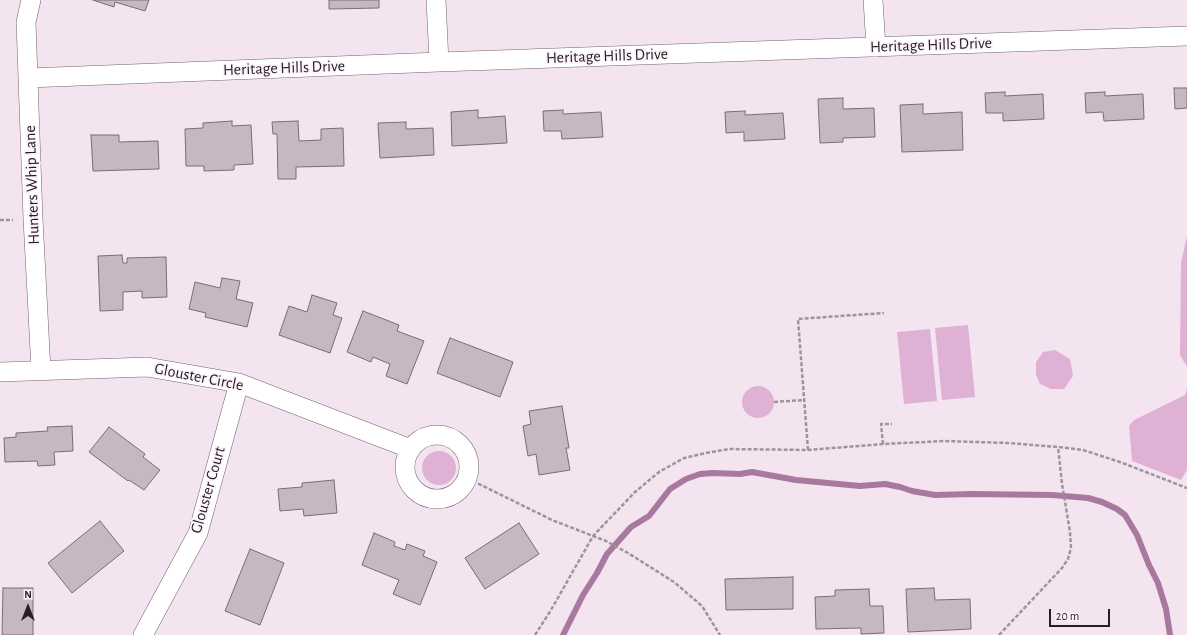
<!DOCTYPE html>
<style>
body{margin:0}
#map{position:relative;width:1187px;height:635px;overflow:hidden;background:#f4e4f0;font-family:"Alegreya Sans",sans-serif}
canvas{display:block}
.north{position:absolute;left:8px;top:587px;width:40px;height:40px;-webkit-text-stroke:3px #fdf3fb;paint-order:stroke;rotate:0deg;font-size:11px;font-weight:700;line-height:16px;text-align:center;color:#262025}
.north::after{content:'';display:block;margin:auto;width:14px;height:18px;background:#262025;clip-path:polygon(50% 0,100% 100%,50% 72%,0 100%)}
.scale{position:absolute;left:1049px;top:609px;width:61px;height:18px;box-sizing:border-box;border:2px solid #262025;border-top:0;padding-left:5px;font-size:12px;line-height:14px;white-space:nowrap;color:#262025;-webkit-text-stroke:3px #fdf3fb;paint-order:stroke}
</style>
<div id="map">
<canvas width="1187" height="635"></canvas>
<div class="north">N</div>
<div class="scale">20 m</div>
</div>
<script>
const c = document.querySelector('canvas').getContext('2d');
c.lineJoin = 'round';
function fillPath(path, color) { c.fillStyle = color; c.fill(path, 'evenodd'); }
const poly = rows => new Path2D(rows.map(r => 'M' + r).join(''));
function strokePath(path, color, width, dash) { c.strokeStyle = color; c.lineWidth = width; c.lineCap = dash ? 'butt' : 'round'; c.setLineDash(dash || []); c.stroke(path); }
function label(font, color, halo, rows, align = 'center') {
  c.font = font + ' "Alegreya Sans",sans-serif'; c.lineWidth = 3.5; c.setLineDash([]); c.textBaseline = 'middle'; c.strokeStyle = halo; c.fillStyle = color; for (const [text, x, y, turn = 0] of rows) {
    c.save(); c.translate(x, y); c.rotate((+turn || 0) * Math.PI / 180); c.textAlign = isNaN(turn) ? turn : align; if (halo) c.strokeText(text, 0, 0); c.fillText(text, 0, 0); c.restore();
  }
}
fillPath(poly([
 [1187,236,1187,367,1180,355,1181,263],
 [968,325,975,397,942,400,935,328],
 [930,329,937,401,904,404,897,332],
 [1055,350,1070,359,1073,376,1064,389,1051,389,1040,384,1036,375,1036,362,1043,352],
 '742 402a16 16 0 1 1 32 0a16 16 0 1 1-32 0Z',
 [1187,388,1187,470,1181,480,1132,461,1129,426,1134,420,1185,395],
 '422 468a17 17 0 1 1 34 0a17 17 0 1 1-34 0Z'
]), '#dfb1d5');
strokePath(poly([
 [563,635,583,595,597,573,607,554,631,527,649,516,670,489,686,479,700,474,713,473,740,474,752,472,796,480,860,486,885,484,900,487,912,491,935,495,972,494,1052,495,1088,498,1102,502,1117,509,1125,515,1137,535,1149,565,1158,583,1166,609,1170,635]
]), '#a8799f', 6);
const building = poly([
 [93,0,149,0,145,11,115,2,114,7,93,0],
 [329,0,379,0,379,8,329,9,329,0],
 [1174,88,1187,88,1187,108,1175,109,1174,88],
 [1005,92,1005,96,1043,94,1044,119,1003,121,1003,113,986,113,985,93,1005,92],
 [1105,92,1105,96,1143,94,1144,119,1104,121,1103,112,1086,113,1085,93,1105,92],
 [843,98,843,109,874,108,875,137,843,138,843,142,820,143,818,99,843,98],
 [923,104,923,114,962,112,963,150,902,152,900,105,923,104],
 [478,110,478,118,505,116,507,143,452,146,451,112,478,110],
 [563,110,563,114,601,112,603,137,562,139,561,131,544,131,543,111,563,110],
 [745,111,745,115,783,113,785,139,744,141,744,132,726,133,725,112,745,111],
 [232,121,232,126,251,125,253,164,234,165,234,170,204,171,204,166,186,166,185,129,203,128,203,123,232,121],
 [298,121,299,141,321,140,321,129,343,128,344,166,296,167,296,179,278,179,277,134,273,134,272,122,298,121],
 [406,122,406,129,433,128,434,155,380,158,378,123,406,122],
 [91,135,119,135,119,142,158,141,159,169,93,171,91,135],
 [122,255,123,263,127,263,127,258,166,257,167,297,142,298,142,291,123,292,123,310,100,311,98,256,122,255],
 [222,278,240,281,236,299,253,303,247,327,205,317,206,313,189,309,195,282,220,288,222,278],
 [312,295,337,303,333,315,342,318,330,353,279,335,289,306,307,312,312,295],
 [363,311,399,325,397,331,424,341,407,384,386,376,390,364,373,357,371,362,347,352,363,311],
 [450,338,513,362,500,397,437,373,450,338],
 [562,406,569,448,566,448,570,470,539,475,536,454,528,456,523,426,531,424,529,411,562,406],
 [72,426,73,451,54,452,55,465,38,466,37,461,5,462,4,438,16,437,16,433,48,431,47,427,72,426],
 [109,427,145,454,143,457,160,470,144,490,129,480,128,481,89,452,109,427],
 [334,480,337,513,304,516,303,509,280,511,278,489,302,487,302,483,334,480],
 [100,521,124,551,72,593,48,563,100,521],
 [519,523,539,554,485,589,465,558,519,523],
 [374,533,395,542,394,546,405,550,407,544,425,551,423,556,437,562,420,605,393,594,399,580,362,565,374,533],
 [250,549,284,563,260,625,225,611,250,549],
 [793,577,793,609,726,610,725,579,793,577],
 [3,588,33,588,33,635,2,635,3,588],
 [934,588,935,600,970,599,971,629,908,632,906,589,934,588],
 [869,589,870,606,883,606,884,633,861,634,861,628,816,629,815,597,835,596,835,590,869,589]
]);
fillPath(building, '#c7b7c3');
strokePath(building, '#7a6c77', 1);
const street = poly([
 [31,0,26,22,33,219,41,370],
 [436,0,439,62],
 [873,0,876,47],
 [28,78,439,62,1187,36],
 [0,372,147,367,239,383,411,449],
 '405 467a32 32 0 1 1 64 0a32 32 0 1 1-64 0Z',
 [143,635,198,533,239,383]
]);
strokePath(street, '#71636e', 20);
strokePath(poly([
 [0,220,13,220],
 [774,402,804,400],
 [883,444,881,424,892,424],
 [808,450,798,319,884,313],
 [468,477,477,483,552,520,606,541,628,553,674,582,702,606,720,635],
 [535,635,551,610,593,536,635,492,659,472,684,458,706,453,729,449,808,450,883,444,945,441,1008,443,1058,447,1083,450,1120,462,1187,488],
 [999,635,1062,568,1068,559,1071,548,1070,532,1062,484,1058,447]
]), '#9f939d', 2.5, [4, 2]);
strokePath(street, '#fff', 19);
label('16px', '#262025', '#fdf3fb', [
 ["Heritage Hills Drive",931,45,-2],
 ["Heritage Hills Drive",607,56,-2],
 ["Heritage Hills Drive",284,68,-2],
 ["Hunters Whip Lane",32,185,-92],
 ["Glouster Circle",199,377,11],
 ["Glouster Court",208,490,-74]
]);
</script>
